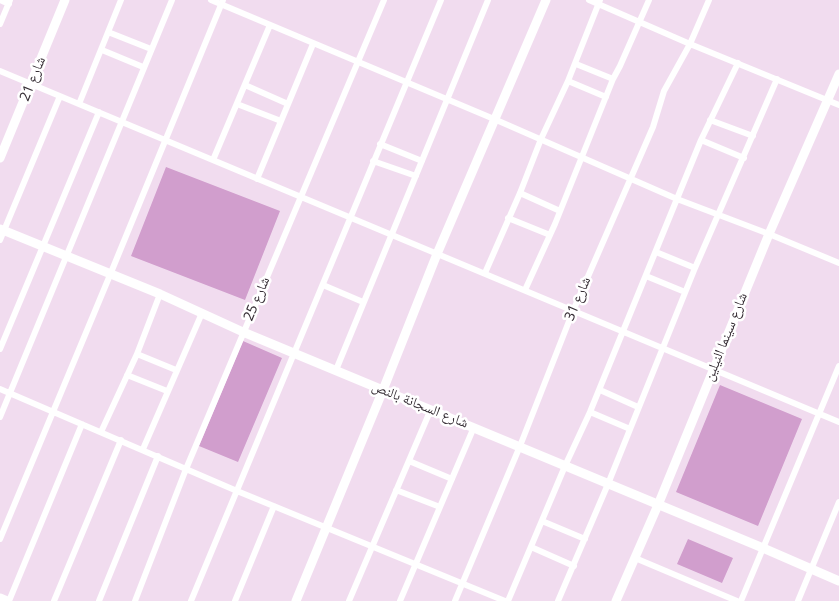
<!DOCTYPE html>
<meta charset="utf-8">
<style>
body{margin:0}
canvas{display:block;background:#f1dcef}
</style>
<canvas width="839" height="601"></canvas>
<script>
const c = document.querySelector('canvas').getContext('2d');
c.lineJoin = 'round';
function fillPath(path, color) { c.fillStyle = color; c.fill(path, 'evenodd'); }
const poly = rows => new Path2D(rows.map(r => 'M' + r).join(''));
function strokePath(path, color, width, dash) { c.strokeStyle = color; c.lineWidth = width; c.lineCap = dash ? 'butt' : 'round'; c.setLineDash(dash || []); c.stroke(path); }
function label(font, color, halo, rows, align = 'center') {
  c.font = font + ' "Noto Sans","Noto Naskh Arabic",sans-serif'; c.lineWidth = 5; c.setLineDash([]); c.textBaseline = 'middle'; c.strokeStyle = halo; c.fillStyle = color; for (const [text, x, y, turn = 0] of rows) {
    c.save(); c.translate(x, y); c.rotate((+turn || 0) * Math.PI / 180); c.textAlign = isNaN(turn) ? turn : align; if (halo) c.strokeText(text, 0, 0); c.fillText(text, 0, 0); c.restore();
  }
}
fillPath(poly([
 [166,167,280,211,245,300,131,256],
 [243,341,282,358,238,462,199,446],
 [720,385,802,419,758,526,676,492],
 [688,539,733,558,722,583,677,564]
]), '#d19ecd');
strokePath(poly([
 [0,0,9,4],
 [211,0,494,119,677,199,769,234,839,263],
 [589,0,690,44,839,105],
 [0,24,10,0],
 [108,32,151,49],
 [102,50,143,67],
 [576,64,613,79],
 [0,71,839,422],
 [568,81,606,97],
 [245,85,288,104],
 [79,104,121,0],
 [237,104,281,121],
 [710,120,753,136],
 [701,140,744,158],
 [380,144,422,161],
 [213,160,270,25],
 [373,161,416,176],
 [257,179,313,44],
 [520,193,560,211],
 [508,218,550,235],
 [0,240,60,96],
 [656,252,695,268],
 [485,273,520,193,541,139,568,81,600,0],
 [646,276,685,292],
 [323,285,363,302],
 [525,290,555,224,613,79,620,66,649,0],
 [0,349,99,112],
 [137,354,176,370],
 [336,370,488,0],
 [127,375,167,391],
 [0,389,237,491,505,601],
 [600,390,638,407],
 [590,412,630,429],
 [0,417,172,0],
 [101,432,137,354,160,294],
 [143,449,202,313],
 [409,461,452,479],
 [396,490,440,507],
 [542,521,585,539],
 [0,539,110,275,223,0],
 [531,547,574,566],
 [635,558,737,601],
 [9,601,82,424],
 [54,601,121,440],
 [99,601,158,456],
 [135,601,186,469,384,0],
 [191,601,441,0],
 [235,601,274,506],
 [349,601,431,409],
 [400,601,474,427],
 [455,601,520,446,573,311,653,127,664,91,690,44,709,0],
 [508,601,565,466,590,412,701,140,738,63],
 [558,601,608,484,695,268,777,79],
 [741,601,839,366],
 [798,601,839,502]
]), '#fff', 6);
strokePath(poly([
 [0,158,65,0],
 [0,229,160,294,243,332,763,548,839,581],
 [0,598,7,601],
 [296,601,383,390,437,254,546,0],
 [616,601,658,505,769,234,839,74]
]), '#fff', 9);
label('14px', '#372f36', '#fff', [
 ["شارع 21",33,79,-68],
 ["شارع 25",257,299,-67],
 ["شارع 31",578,299,-67],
 ["شارع سينما النيلين",726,337,-68],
 ["شارع السجانة بالنص",420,405,22]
]);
</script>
